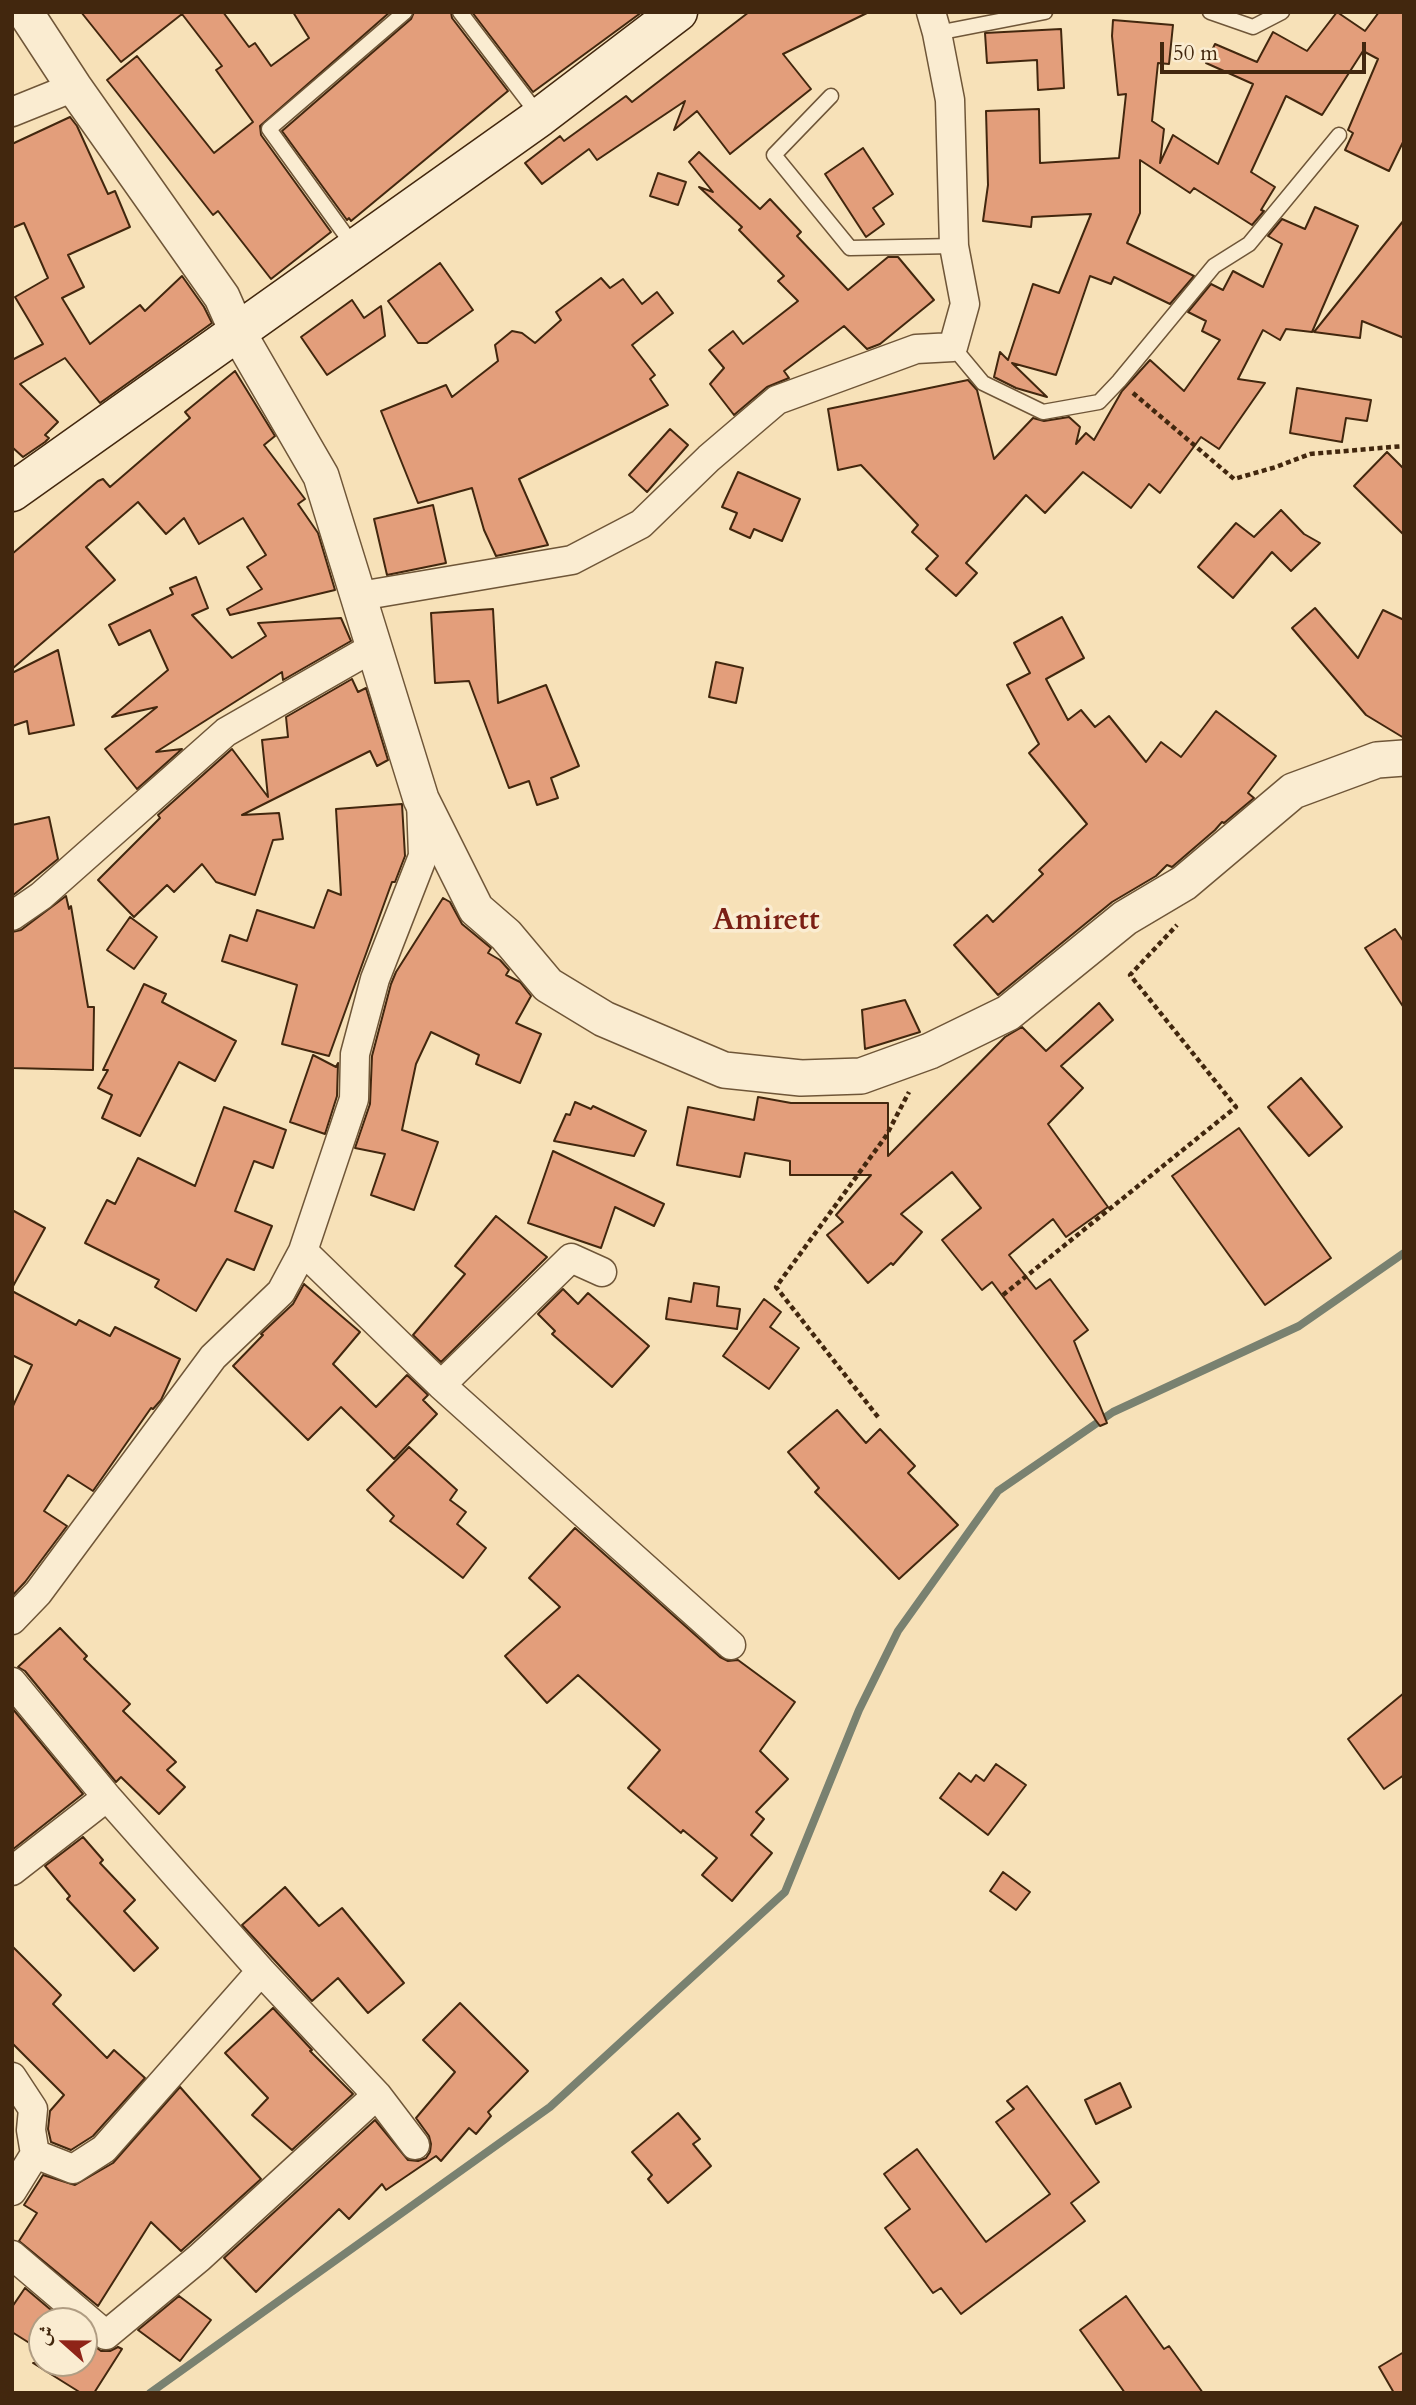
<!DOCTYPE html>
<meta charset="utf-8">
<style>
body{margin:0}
#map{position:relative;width:1416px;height:2405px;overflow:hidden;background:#f7e1b8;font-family:Cardo,Amiri,serif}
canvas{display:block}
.frame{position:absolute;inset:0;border:14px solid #42270e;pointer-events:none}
.north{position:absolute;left:28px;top:2307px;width:70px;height:70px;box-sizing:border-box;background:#faecd1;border:2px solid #b09d83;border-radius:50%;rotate:291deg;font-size:19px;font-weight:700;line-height:28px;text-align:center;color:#42270e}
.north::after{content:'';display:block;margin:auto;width:24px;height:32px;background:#8f2418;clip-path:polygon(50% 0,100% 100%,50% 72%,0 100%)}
.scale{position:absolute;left:1160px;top:42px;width:206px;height:32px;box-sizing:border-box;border:4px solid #42270e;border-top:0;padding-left:9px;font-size:21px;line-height:24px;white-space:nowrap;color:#42270e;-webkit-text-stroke:5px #faecd1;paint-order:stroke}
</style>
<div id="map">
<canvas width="1416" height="2405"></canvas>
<div class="frame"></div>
<div class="north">ش</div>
<div class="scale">50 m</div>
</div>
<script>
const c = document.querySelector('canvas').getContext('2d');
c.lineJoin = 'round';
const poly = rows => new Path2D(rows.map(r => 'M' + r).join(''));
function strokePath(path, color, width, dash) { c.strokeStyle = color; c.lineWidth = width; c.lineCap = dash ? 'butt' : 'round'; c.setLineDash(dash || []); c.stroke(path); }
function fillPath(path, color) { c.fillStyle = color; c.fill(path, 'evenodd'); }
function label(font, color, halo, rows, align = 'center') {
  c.font = font + ' Cardo,serif'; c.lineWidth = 7; c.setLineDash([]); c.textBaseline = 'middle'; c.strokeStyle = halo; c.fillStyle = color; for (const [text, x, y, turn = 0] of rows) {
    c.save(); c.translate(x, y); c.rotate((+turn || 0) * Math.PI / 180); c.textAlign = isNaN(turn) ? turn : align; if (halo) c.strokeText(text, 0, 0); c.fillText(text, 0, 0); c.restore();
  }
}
strokePath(poly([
 [150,2393,550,2107,785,1892,859,1710,898,1631,998,1491,1113,1412,1299,1326,1404,1253]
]), '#798170', 8);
const building = poly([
 [81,12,223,12,249,47,255,43,271,66,309,38,293,12,390,12,260,126,261,135,331,232,271,279,218,211,213,215,107,80,137,56,214,153,253,122,216,70,222,66,182,14,121,62,81,12],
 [414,12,451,12,452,18,508,91,351,221,349,218,347,220,282,131,411,19,414,12],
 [472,12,642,12,533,92,472,12],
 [749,12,869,12,783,54,811,89,730,154,697,111,674,130,685,101,597,160,589,149,542,184,525,163,560,136,564,141,626,96,632,102,749,12],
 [1337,12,1365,31,1379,12,1404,12,1404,140,1389,171,1345,150,1353,133,1348,130,1378,59,1363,51,1322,115,1286,96,1251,172,1275,187,1261,210,1264,211,1252,225,1194,188,1190,193,1140,160,1140,213,1127,243,1194,276,1170,304,1114,277,1111,284,1090,276,1056,375,1012,363,1047,397,1016,388,994,377,1000,352,1008,360,1033,284,1059,293,1091,214,1032,217,1031,227,983,221,988,185,986,111,1039,109,1040,163,1119,158,1126,94,1118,95,1112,36,1113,20,1173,25,1169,64,1158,63,1152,121,1164,129,1160,163,1173,135,1218,164,1253,84,1206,63,1215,44,1257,62,1273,32,1307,51,1337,12],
 [1061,29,1064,88,1038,90,1037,60,987,63,985,33,1061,29],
 [70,117,77,126,108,194,115,191,130,227,68,255,84,287,62,298,90,344,140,305,145,311,182,276,204,307,212,323,100,403,65,358,20,384,58,422,45,435,49,438,45,442,23,457,12,447,12,360,43,344,15,297,48,278,24,223,12,228,12,144,70,117],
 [863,148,893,194,873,208,884,224,866,237,825,174,863,148],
 [699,152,760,209,770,199,801,232,797,236,848,290,888,257,898,257,934,300,880,344,867,349,844,326,784,371,789,378,767,387,734,415,710,384,724,368,709,350,733,331,743,344,798,301,778,281,784,276,739,230,742,227,699,187,713,192,689,162,699,152],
 [658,173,686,182,678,205,650,196,658,173],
 [1315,207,1358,226,1312,332,1286,329,1280,340,1263,330,1238,379,1265,383,1219,449,1201,437,1160,493,1149,484,1131,508,1083,472,1045,513,1026,495,966,563,977,573,956,596,926,569,938,556,912,532,918,525,861,465,838,470,828,409,968,380,977,390,994,459,1033,418,1044,421,1069,417,1080,427,1076,444,1086,433,1094,440,1122,391,1150,360,1184,391,1220,340,1202,331,1206,321,1188,312,1211,284,1223,290,1233,271,1263,287,1282,244,1268,236,1282,219,1305,229,1315,207],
 [1404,220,1404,338,1362,321,1360,338,1314,332,1404,220],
 [440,263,473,310,427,343,418,343,388,301,440,263],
 [601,278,610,288,623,279,642,304,657,292,673,313,632,345,655,375,650,379,668,405,519,479,548,545,496,556,484,530,472,488,418,503,381,411,446,385,452,397,498,361,495,345,512,331,522,333,535,343,561,320,556,312,601,278],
 [352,300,364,318,381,306,385,336,327,375,301,337,352,300],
 [235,371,275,436,264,445,305,499,298,504,318,533,335,590,230,615,227,609,262,589,247,567,266,555,243,518,199,544,184,518,166,534,138,502,86,547,115,580,12,669,12,554,98,481,103,479,110,487,190,418,185,412,235,371],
 [1297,388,1371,400,1367,421,1346,418,1342,442,1290,433,1297,388],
 [670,429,688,445,647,492,629,475,670,429],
 [1387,452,1404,469,1404,535,1354,486,1387,452],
 [738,472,800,499,782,541,754,529,750,538,730,529,737,513,722,507,738,472],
 [433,505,446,563,387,575,374,519,433,505],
 [1281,510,1304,534,1320,543,1291,571,1272,552,1233,598,1198,567,1236,523,1254,537,1281,510],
 [196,577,208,608,192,615,232,658,266,636,258,623,341,618,351,641,283,680,282,672,156,752,182,749,137,789,105,749,157,707,112,717,168,670,150,630,119,645,109,625,173,594,170,588,196,577],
 [1315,608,1358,658,1383,610,1404,620,1404,738,1366,715,1292,628,1315,608],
 [493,609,498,703,546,685,579,766,551,778,558,798,537,805,529,781,509,788,469,681,435,683,431,613,493,609],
 [1062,617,1084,658,1046,679,1068,720,1081,710,1095,727,1109,716,1146,762,1161,742,1181,757,1216,711,1276,756,1248,793,1254,798,1224,823,1222,822,1215,830,1172,867,1167,865,1156,876,1112,902,998,995,954,945,987,915,993,922,1043,874,1039,870,1087,824,1029,753,1039,744,1007,685,1030,673,1014,643,1062,617],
 [58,650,74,725,29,734,27,721,12,726,12,673,58,650],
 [716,662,743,668,736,703,709,697,716,662],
 [352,679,358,692,366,688,388,760,377,766,370,751,242,815,279,813,283,839,273,840,255,895,216,882,202,864,174,892,167,885,134,917,98,880,160,818,158,815,232,749,268,797,262,740,288,737,286,717,352,679],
 [402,804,405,856,395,882,392,882,329,1056,282,1044,297,985,222,961,230,935,247,941,257,910,314,928,328,890,341,895,336,809,402,804],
 [49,817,58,859,12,896,12,825,49,817],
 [66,896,69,909,71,906,88,1007,94,1007,93,1070,12,1068,12,932,21,930,66,896],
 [443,898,450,902,462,924,491,948,488,953,500,960,509,970,506,975,520,982,531,996,516,1023,541,1034,520,1083,476,1064,479,1055,431,1032,416,1064,402,1130,438,1142,414,1210,371,1195,385,1154,355,1148,370,1104,372,1056,391,984,396,972,443,898],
 [130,917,157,937,134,969,107,950,130,917],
 [1395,929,1404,942,1404,1008,1365,948,1395,929],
 [144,984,166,994,162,1002,236,1041,215,1081,179,1062,140,1136,102,1118,112,1095,98,1088,108,1070,103,1070,144,984],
 [905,1000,920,1032,865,1049,862,1010,905,1000],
 [1099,1003,1113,1020,1061,1066,1083,1088,1048,1124,1108,1207,1066,1237,1053,1219,1009,1255,1036,1289,1050,1279,1088,1330,1074,1341,1107,1423,1100,1426,992,1282,982,1290,942,1240,981,1208,952,1172,901,1214,922,1232,893,1265,891,1263,868,1283,827,1235,843,1222,836,1215,871,1175,790,1175,790,1161,745,1153,740,1177,677,1165,688,1107,754,1120,758,1097,791,1103,888,1103,888,1156,1005,1037,1022,1027,1046,1051,1099,1003],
 [313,1055,336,1067,338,1063,337,1096,325,1134,290,1122,313,1055],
 [1301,1078,1342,1127,1309,1156,1268,1107,1301,1078],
 [575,1102,591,1109,593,1106,646,1131,634,1156,554,1141,566,1114,570,1115,575,1102],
 [224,1107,286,1130,273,1168,254,1161,235,1211,272,1226,254,1270,227,1259,196,1311,155,1287,159,1280,85,1243,107,1200,115,1204,138,1158,195,1186,224,1107],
 [1239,1128,1331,1258,1265,1305,1172,1176,1239,1128],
 [553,1151,664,1204,654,1226,615,1207,601,1248,528,1223,553,1151],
 [12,1210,45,1228,12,1288,12,1210],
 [496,1216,547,1257,441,1362,413,1335,465,1274,455,1266,496,1216],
 [694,1283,719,1287,717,1306,740,1309,737,1329,666,1319,669,1298,691,1302,694,1283],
 [304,1284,360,1332,333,1364,376,1407,407,1375,428,1395,423,1400,437,1414,394,1459,341,1407,308,1440,233,1366,263,1335,261,1334,293,1304,304,1284],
 [563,1289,578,1304,588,1293,649,1346,612,1387,552,1334,555,1331,538,1314,563,1289],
 [12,1291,76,1325,79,1320,110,1336,115,1327,180,1359,161,1400,153,1409,151,1408,93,1491,68,1475,44,1511,67,1526,25,1582,12,1596,12,1408,32,1365,12,1355,12,1291],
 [764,1299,781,1312,770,1327,799,1348,769,1389,723,1356,764,1299],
 [837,1410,866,1443,880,1429,915,1466,908,1473,958,1525,899,1579,815,1492,819,1488,788,1452,837,1410],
 [409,1447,457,1490,450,1500,466,1512,457,1524,486,1548,463,1578,390,1521,394,1516,367,1490,409,1447],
 [575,1528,720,1657,728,1661,738,1660,795,1702,760,1751,788,1779,756,1812,764,1819,751,1835,772,1853,732,1901,702,1875,717,1858,683,1830,681,1833,628,1788,660,1750,578,1675,547,1703,505,1656,560,1607,529,1578,575,1528],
 [60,1628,87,1656,84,1659,130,1704,123,1711,176,1762,167,1770,185,1787,159,1814,121,1777,116,1782,25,1671,18,1667,60,1628],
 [1404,1693,1404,1775,1384,1789,1348,1739,1404,1693],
 [12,1708,83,1794,12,1850,12,1708],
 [996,1764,1026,1785,988,1835,940,1798,959,1773,971,1782,976,1775,984,1781,996,1764],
 [83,1837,103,1860,100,1863,135,1900,124,1911,158,1948,134,1971,67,1899,70,1896,45,1866,83,1837],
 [1003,1872,1030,1892,1016,1910,990,1891,1003,1872],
 [285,1887,319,1926,342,1908,404,1983,368,2013,338,1978,312,2001,242,1925,285,1887],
 [12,1946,61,1995,53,2004,107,2058,114,2050,145,2078,93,2136,71,2150,51,2142,48,2129,50,2111,64,2095,12,2043,12,1946],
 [460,2003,528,2071,488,2112,491,2116,476,2134,469,2128,441,2161,436,2156,386,2190,382,2184,349,2219,339,2209,256,2292,224,2258,375,2120,408,2160,418,2161,426,2158,430,2152,431,2144,429,2136,416,2118,455,2072,423,2040,460,2003],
 [273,2008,312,2050,310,2051,353,2094,292,2150,252,2115,268,2098,225,2053,273,2008],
 [1120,2083,1131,2107,1096,2124,1085,2100,1120,2083],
 [1027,2086,1099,2182,1071,2203,1085,2221,961,2314,941,2288,933,2293,885,2228,910,2209,884,2174,917,2149,986,2242,1050,2194,996,2122,1014,2109,1007,2101,1027,2086],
 [180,2087,261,2179,181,2251,151,2222,98,2306,19,2241,37,2213,24,2205,43,2175,75,2185,113,2163,180,2087],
 [678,2113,700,2139,693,2144,711,2166,668,2203,648,2179,652,2175,632,2152,678,2113],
 [25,2288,64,2321,42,2321,42,2351,12,2332,12,2307,25,2288],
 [179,2296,211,2320,180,2361,138,2330,179,2296],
 [1126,2296,1164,2349,1169,2346,1203,2393,1125,2393,1080,2330,1126,2296],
 [84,2338,101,2351,110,2351,118,2347,122,2349,94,2393,81,2393,33,2363,84,2363,84,2338],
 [1404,2352,1404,2393,1394,2393,1379,2367,1404,2352]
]);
fillPath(building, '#e39e7b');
strokePath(building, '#42270e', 2);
const service = poly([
 [460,12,540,117],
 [1210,12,1253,27,1282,12],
 [937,33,1045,12],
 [831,96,774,155,850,248,954,246],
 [355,248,269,129,405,12],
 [953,347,983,383,1043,412,1099,402,1119,381,1214,266,1249,244,1339,135]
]);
const minor = poly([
 [12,112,74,87],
 [360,596,572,560,641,524,709,458,777,400,916,349,953,347,965,304,954,246,950,100,937,33,931,12],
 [12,916,41,896,226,732,374,647],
 [303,1251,441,1385,731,1645],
 [441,1385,571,1258,602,1272],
 [12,1620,38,1593,213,1357,281,1292,303,1251,354,1099,355,1054,375,979,423,856,421,801],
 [12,1682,107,1797,12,1871],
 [107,1797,261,1971,377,2095,415,2145],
 [12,2077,33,2109,31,2130,35,2154],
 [12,2191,35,2154,73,2169,104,2149,261,1971],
 [12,2255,106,2335,199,2258,377,2095]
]);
const tertiary = poly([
 [25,12,74,87,222,297,237,331,321,476,421,799,476,909,506,935,548,985,604,1019,724,1070,801,1078,861,1076,930,1051,1008,1013,1125,918,1184,883,1293,791,1377,760,1404,758]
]);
const secondary = poly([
 [12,492,540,117,678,12]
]);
strokePath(service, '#6f5638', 17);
strokePath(minor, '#6f5638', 31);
strokePath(tertiary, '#6f5638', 38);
strokePath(secondary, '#42270e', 41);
strokePath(poly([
 [1133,393,1234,479,1276,467,1310,454,1404,446],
 [1003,1295,1236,1107,1130,975,1177,925],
 [878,1417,776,1287,886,1136,909,1092]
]), '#42270e', 4.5, [5, 3.5]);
strokePath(service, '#faecd1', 14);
strokePath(minor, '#faecd1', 28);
strokePath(tertiary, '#faecd1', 35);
strokePath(secondary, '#faecd1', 38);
label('bold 30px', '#7a1f14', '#faecd1', [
 ["Amirett",766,922]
]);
</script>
